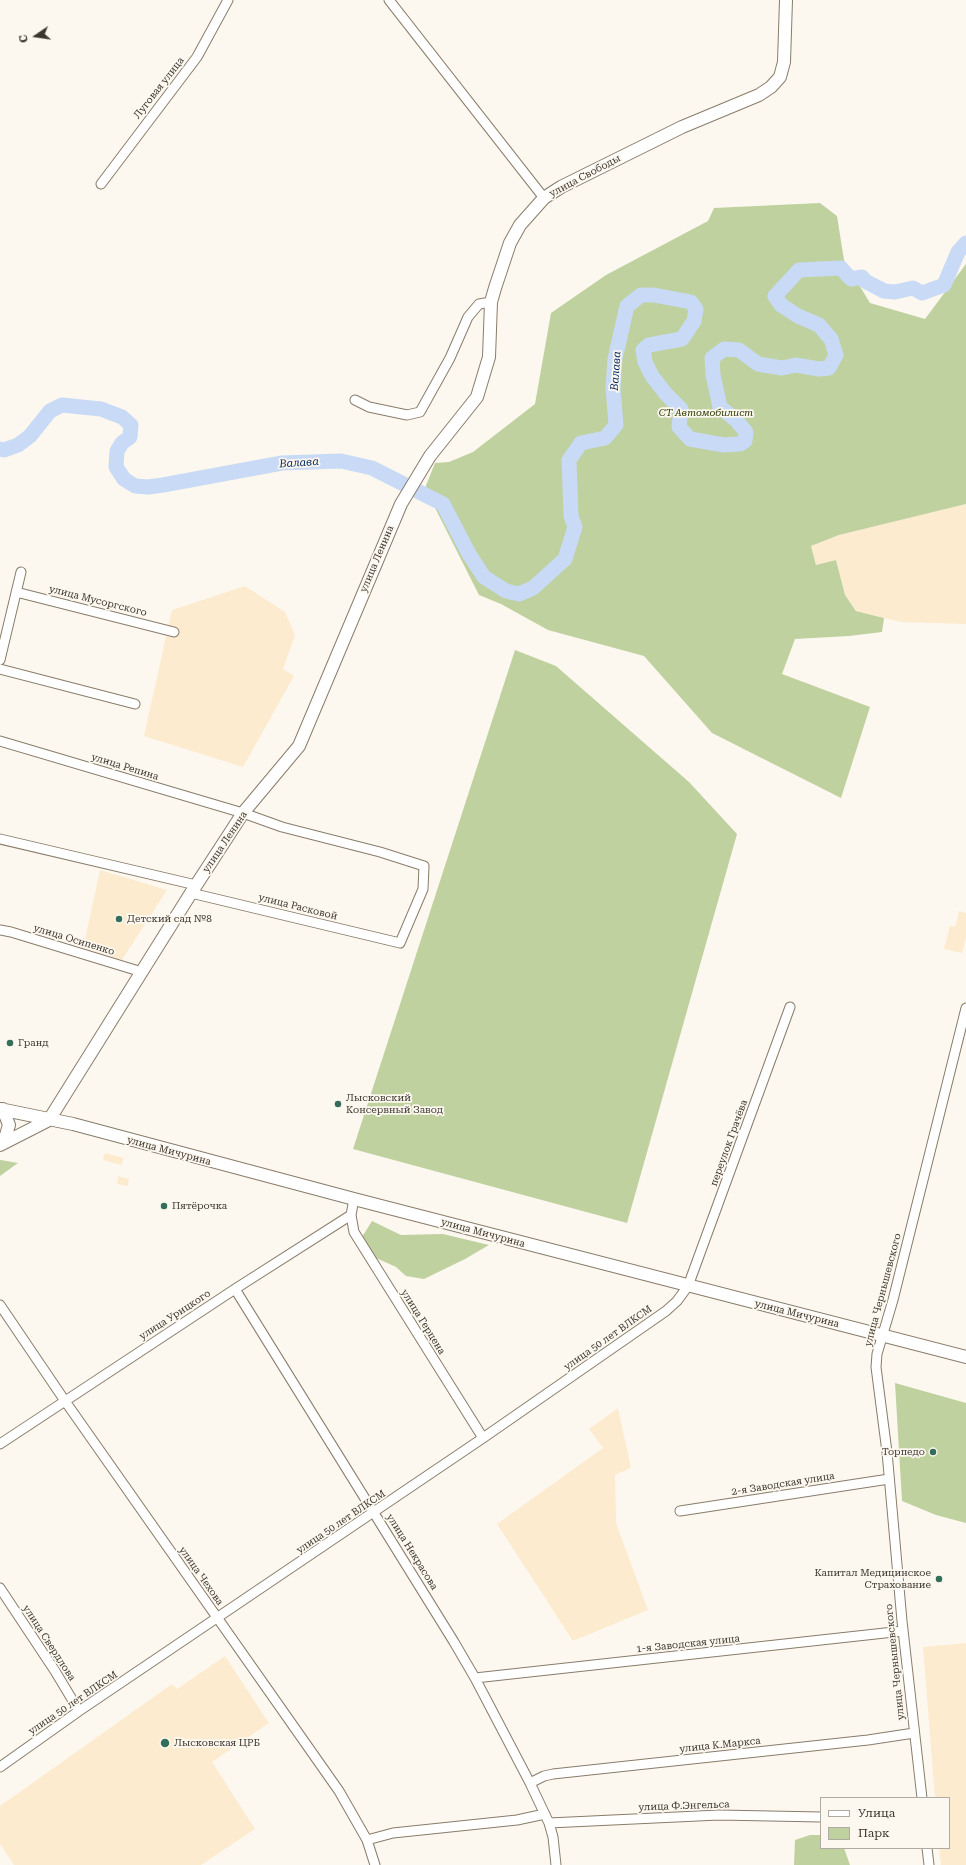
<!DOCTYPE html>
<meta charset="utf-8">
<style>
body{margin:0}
#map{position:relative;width:966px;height:1865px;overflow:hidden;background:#fdf8ef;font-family:"Roboto Serif",serif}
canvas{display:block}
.legend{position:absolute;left:820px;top:1797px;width:130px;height:52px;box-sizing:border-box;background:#fdf8ef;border:1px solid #afaaa2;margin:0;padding:5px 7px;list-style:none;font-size:12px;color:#3b362e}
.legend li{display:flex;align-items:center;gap:8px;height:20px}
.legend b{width:20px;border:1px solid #afaaa2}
.north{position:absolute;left:16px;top:16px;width:40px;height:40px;-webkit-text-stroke:3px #fdf8ef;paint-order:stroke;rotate:257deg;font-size:11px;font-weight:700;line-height:16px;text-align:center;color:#3b362e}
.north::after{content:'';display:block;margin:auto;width:14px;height:18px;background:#3b362e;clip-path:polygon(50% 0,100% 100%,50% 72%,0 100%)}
</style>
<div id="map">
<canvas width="966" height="1865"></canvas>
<ul class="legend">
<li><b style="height:5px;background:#fff"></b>Улица</li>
<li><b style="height:11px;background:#bfd19f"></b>Парк</li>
</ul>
<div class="north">С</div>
</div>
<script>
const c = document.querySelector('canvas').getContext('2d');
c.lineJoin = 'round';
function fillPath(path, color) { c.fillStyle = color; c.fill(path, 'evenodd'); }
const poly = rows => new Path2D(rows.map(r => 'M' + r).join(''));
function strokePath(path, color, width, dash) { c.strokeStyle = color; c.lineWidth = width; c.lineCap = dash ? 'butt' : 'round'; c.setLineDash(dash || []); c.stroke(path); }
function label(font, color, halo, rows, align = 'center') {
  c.font = font + ' "Roboto Serif",serif'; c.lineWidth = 3.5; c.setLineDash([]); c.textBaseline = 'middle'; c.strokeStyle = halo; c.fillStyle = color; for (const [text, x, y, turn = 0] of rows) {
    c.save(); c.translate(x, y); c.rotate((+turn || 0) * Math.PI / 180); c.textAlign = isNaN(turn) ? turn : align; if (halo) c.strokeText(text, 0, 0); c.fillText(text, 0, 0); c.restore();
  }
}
fillPath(poly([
 [966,504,966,624,901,622,857,611,845,595,836,560,816,565,811,546,839,535],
 [245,586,285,612,295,635,283,669,294,676,243,767,144,736,172,610],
 [100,870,167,890,122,960,83,948],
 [959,911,966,913,966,938,962,953,944,949,950,926,955,927],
 [105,1153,124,1158,121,1165,103,1160],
 [118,1176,129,1179,128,1186,117,1184],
 [618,1408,631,1468,615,1475,616,1523,648,1610,573,1641,497,1524,603,1448,589,1429],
 [966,1643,966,1865,941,1865,939,1848,949,1848,949,1798,935,1798,923,1647],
 [225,1656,269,1723,212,1762,255,1829,201,1865,14,1865,0,1844,0,1806,172,1684,177,1689]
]), '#fdebd0');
fillPath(poly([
 [820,203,837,216,844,260,870,303,925,319,966,264,966,504,839,535,811,546,816,565,836,560,845,595,856,611,884,618,882,632,849,636,795,639,782,674,870,707,841,798,712,733,644,656,548,630,501,604,479,595,425,488,435,463,449,462,473,452,535,404,551,313,606,275,708,221,714,208],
 [515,650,556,666,689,782,737,834,627,1223,353,1149],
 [0,1160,1,1160,18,1163,0,1176],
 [372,1221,401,1235,443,1234,489,1245,465,1259,424,1279,406,1276,396,1267,376,1258,362,1237],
 [895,1383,966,1403,966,1523,936,1515,902,1501],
 [810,1835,821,1835,821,1848,844,1848,850,1865,794,1865,795,1840]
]), '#bfd19f');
strokePath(poly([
 [0,449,4,450,18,445,30,436,50,411,62,405,101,409,122,417,131,425,130,437,122,443,117,451,116,467,124,479,135,486,148,487,163,485,282,463,341,461,372,468,443,504,469,554,484,577,506,591,519,594,533,588,565,559,575,527,571,516,569,460,581,443,605,438,616,425,613,388,615,359,627,306,641,295,654,295,691,302,696,309,694,321,682,339,649,345,643,350,645,362,652,376,666,394,681,409,679,427,690,439,724,445,740,444,745,441,746,432,736,420,720,407,713,375,712,358,724,349,739,350,758,364,782,368,796,365,819,369,829,368,836,355,831,339,819,325,798,316,781,305,775,296,799,270,841,268,851,279,862,277,865,281,884,291,895,292,913,288,922,293,944,285,958,252,966,243]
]), '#c8daf5', 15);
const street = poly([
 [389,0,544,198],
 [101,184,197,57,228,0],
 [355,400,369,407,407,415,420,412,450,358,468,317,479,304,491,302],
 [16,592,174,632],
 [0,660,21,572],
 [0,669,135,704],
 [0,741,243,813,282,827,380,852,424,866,423,889,400,943,191,893],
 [0,839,196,885],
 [0,930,11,932,142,972],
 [351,1215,354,1232,483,1438],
 [235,1289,454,1642,475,1678,530,1783,549,1823,553,1837,556,1865],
 [0,1305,65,1401,339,1791,367,1840,375,1865],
 [0,1444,235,1289,351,1215,354,1199],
 [680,1511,889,1479],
 [0,1588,55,1671,79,1711],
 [475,1678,903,1631],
 [0,1767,79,1711,483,1438,666,1311,677,1301,688,1286,790,1007],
 [530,1783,544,1776,553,1774,868,1740,914,1733],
 [922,1798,902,1621,887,1452,876,1367,877,1354,893,1300,966,1008],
 [549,1823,719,1815,821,1817],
 [367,1840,393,1833,517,1820,545,1814],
 [927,1848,929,1865]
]);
const secondary = poly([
 [0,1109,73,1124,354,1199,966,1357],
 [3,1109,9,1125,4,1142],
 [0,1145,49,1120,191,893,243,813,299,746,401,504,430,456,477,397,489,357,491,302,495,288,510,243,520,225,544,198,561,187,682,127,759,95,771,87,780,77,784,62,786,0]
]);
strokePath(street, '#897c6a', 11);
strokePath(secondary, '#897c6a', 14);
strokePath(street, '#fff', 9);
strokePath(secondary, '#fff', 12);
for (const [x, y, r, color] of [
 [119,919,4,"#326e59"],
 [10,1043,4,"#326e59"],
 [338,1104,4,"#326e59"],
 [164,1206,4,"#326e59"],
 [933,1452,4,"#326e59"],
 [939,1579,4,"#326e59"],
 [165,1743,5,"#326e59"]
]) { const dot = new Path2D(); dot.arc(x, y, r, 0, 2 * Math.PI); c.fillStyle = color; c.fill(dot); strokePath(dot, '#fdf8ef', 1.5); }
label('10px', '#3b362e', '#fdf8ef', [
 ["Луговая улица",159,88,-52],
 ["улица Свободы",585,176,-28],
 ["улица Ленина",377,559,-67],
 ["улица Мусоргского",98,601,14],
 ["улица Репина",125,767,17],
 ["улица Ленина",225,842,-56],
 ["улица Расковой",298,907,14],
 ["улица Осипенко",74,940,17],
 ["переулок Грачёва",729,1143,-70],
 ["улица Мичурина",169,1151,15],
 ["улица Мичурина",483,1233,15],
 ["улица Чернышевского",883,1290,-75],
 ["улица Мичурина",797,1314,14],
 ["улица Урицкого",175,1315,-33],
 ["улица Герцена",423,1322,58],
 ["улица 50 лет ВЛКСМ",608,1338,-35],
 ["2-я Заводская улица",783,1484,-9],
 ["улица 50 лет ВЛКСМ",341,1522,-34],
 ["улица Некрасова",412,1552,58],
 ["улица Чехова",201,1576,55],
 ["улица Свердлова",49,1643,57],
 ["1-я Заводская улица",688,1644,-6],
 ["улица Чернышевского",895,1662,-96],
 ["улица 50 лет ВЛКСМ",73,1703,-34],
 ["улица К.Маркса",720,1745,-6],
 ["улица Ф.Энгельса",684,1806,-2]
]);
label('italic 10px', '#2a3900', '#fdf8ef', [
 ["СТ Автомобилист",706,413]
]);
label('10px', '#3b362e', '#fdf8ef', [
 ["Детский сад №8",127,919],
 ["Гранд",18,1043],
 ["Лысковский",346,1098],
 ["Консервный Завод",346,1110],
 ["Пятёрочка",172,1206],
 ["Торпедо",925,1452,"right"],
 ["Капитал Медицинское",931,1573,"right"],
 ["Страхование",931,1585,"right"],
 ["Лысковская ЦРБ",174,1743]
], 'left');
label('italic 11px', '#022b62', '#fdf8ef', [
 ["Валава",616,371,-86],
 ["Валава",299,463,-4]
]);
</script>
